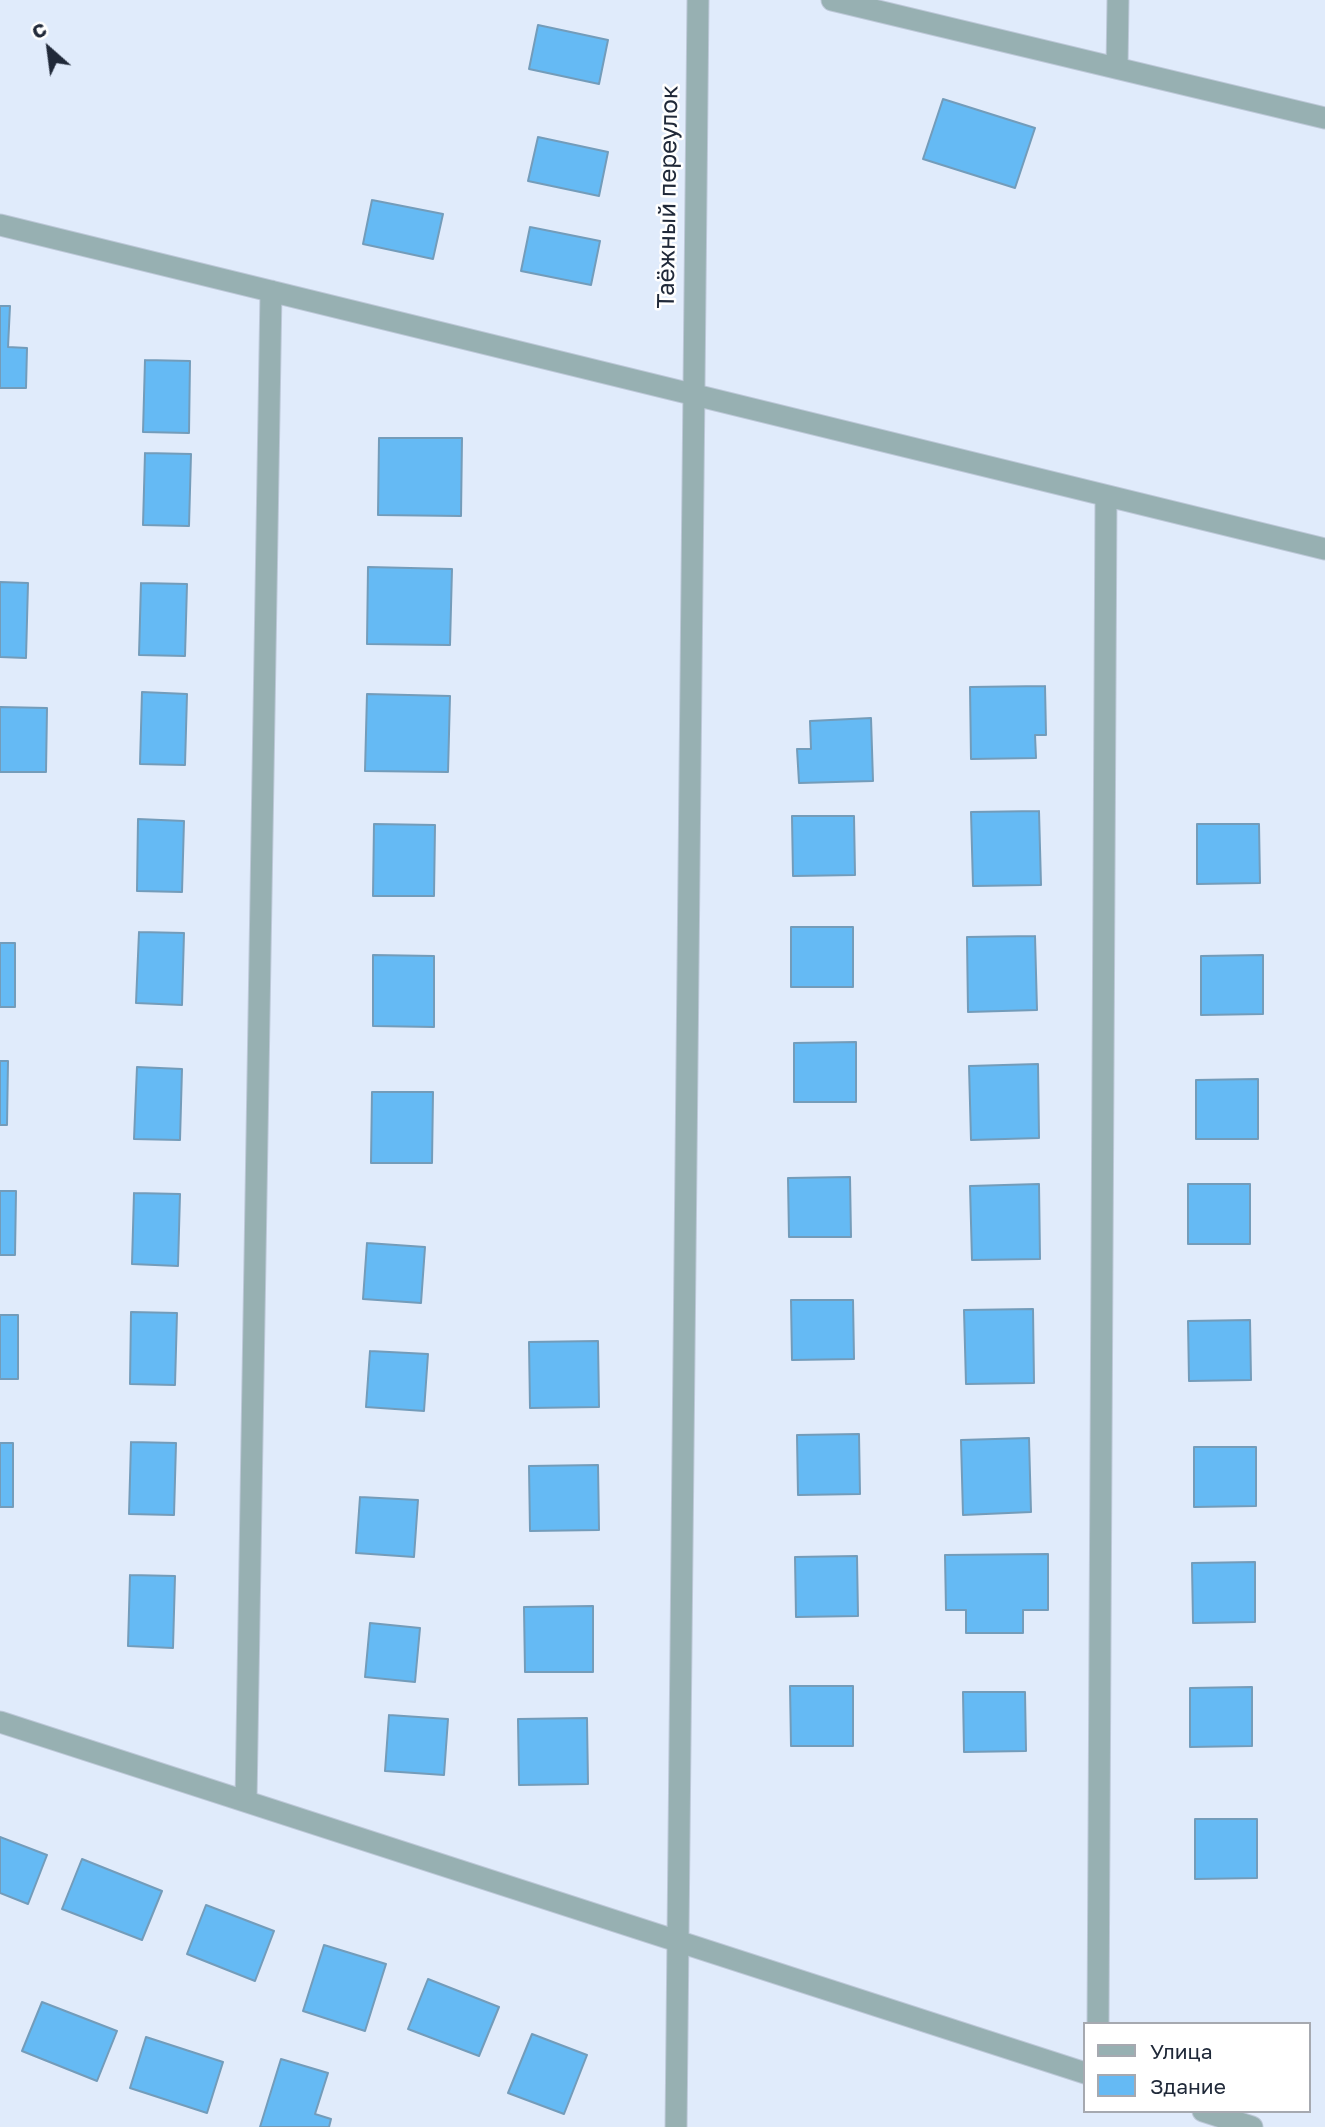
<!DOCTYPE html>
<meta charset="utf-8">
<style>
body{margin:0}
#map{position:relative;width:1325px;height:2127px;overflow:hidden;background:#e0ebfb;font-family:"Golos Text",sans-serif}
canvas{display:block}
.legend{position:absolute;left:1083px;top:2022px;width:228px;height:91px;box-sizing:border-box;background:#fff;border:2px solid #a6a9b0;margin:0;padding:9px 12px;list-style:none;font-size:21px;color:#202939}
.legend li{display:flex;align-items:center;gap:14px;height:35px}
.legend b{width:35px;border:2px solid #a6a9b0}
.north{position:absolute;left:14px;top:14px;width:70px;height:70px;-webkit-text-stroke:5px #fff;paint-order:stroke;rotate:332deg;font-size:19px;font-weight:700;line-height:28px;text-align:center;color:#202939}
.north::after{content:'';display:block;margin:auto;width:24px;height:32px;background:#202939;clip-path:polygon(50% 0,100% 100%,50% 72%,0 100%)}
</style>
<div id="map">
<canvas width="1325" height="2127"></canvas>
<ul class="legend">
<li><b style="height:9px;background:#97b0b2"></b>Улица</li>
<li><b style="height:19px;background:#65baf4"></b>Здание</li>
</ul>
<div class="north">С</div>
</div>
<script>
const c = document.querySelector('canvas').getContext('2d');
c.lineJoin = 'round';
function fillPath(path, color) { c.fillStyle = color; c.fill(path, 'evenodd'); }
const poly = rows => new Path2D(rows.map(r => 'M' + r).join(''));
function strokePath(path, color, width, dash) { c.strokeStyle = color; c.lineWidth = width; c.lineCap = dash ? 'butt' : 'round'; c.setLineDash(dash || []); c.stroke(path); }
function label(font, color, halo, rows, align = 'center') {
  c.font = font + ' "Golos Text",sans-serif'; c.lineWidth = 5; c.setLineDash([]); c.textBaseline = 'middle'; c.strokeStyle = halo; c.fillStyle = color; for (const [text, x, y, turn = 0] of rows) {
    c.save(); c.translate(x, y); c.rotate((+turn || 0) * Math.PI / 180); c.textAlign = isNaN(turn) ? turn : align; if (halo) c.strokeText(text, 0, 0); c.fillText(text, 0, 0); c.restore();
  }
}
const building = poly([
 [538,25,608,40,599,84,529,69,538,25],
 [943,99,1035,128,1015,188,923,159,943,99],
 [538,137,608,152,599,196,528,181,538,137],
 [372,200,443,214,433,259,363,244,372,200],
 [530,227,600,241,591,285,521,271,530,227],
 [0,306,10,306,8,347,27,348,26,388,0,388,0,306],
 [145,360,190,361,189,433,143,432,145,360],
 [379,438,462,438,461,516,378,515,379,438],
 [145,453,191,454,189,526,143,525,145,453],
 [368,567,452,569,450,645,367,644,368,567],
 [0,582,28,583,26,658,0,657,0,582],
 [141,583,187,584,185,656,139,655,141,583],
 [1045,686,1046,735,1035,735,1036,758,971,759,970,687,1045,686],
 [142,692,187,694,185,765,140,764,142,692],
 [367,694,450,696,448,772,365,771,367,694],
 [0,707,47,708,46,772,0,772,0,707],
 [871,718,873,781,799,783,797,749,811,749,810,721,871,718],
 [1039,811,1041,885,973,886,971,812,1039,811],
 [792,816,854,816,855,875,793,876,792,816],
 [138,819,184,821,182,892,137,891,138,819],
 [374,824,435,825,434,896,373,896,374,824],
 [1197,824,1259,824,1260,883,1197,884,1197,824],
 [791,927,853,927,853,987,791,987,791,927],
 [139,932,184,933,182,1005,136,1003,139,932],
 [1035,936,1037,1010,968,1012,967,937,1035,936],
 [0,943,15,943,15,1007,0,1007,0,943],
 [373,955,434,956,434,1027,373,1026,373,955],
 [1263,955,1263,1014,1201,1015,1201,956,1263,955],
 [856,1042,856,1102,794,1102,794,1043,856,1042],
 [0,1061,8,1061,7,1125,0,1125,0,1061],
 [1038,1064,1039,1138,971,1140,969,1066,1038,1064],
 [137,1067,182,1069,180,1140,134,1139,137,1067],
 [1258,1079,1258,1139,1196,1139,1196,1080,1258,1079],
 [372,1092,433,1092,432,1163,371,1163,372,1092],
 [850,1177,851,1237,789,1237,788,1178,850,1177],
 [1039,1184,1040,1259,972,1260,970,1186,1039,1184],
 [1188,1184,1250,1184,1250,1244,1188,1244,1188,1184],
 [0,1191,16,1191,15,1255,0,1255,0,1191],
 [134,1193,180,1194,178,1266,132,1264,134,1193],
 [367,1243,425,1247,421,1303,363,1299,367,1243],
 [791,1300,853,1300,854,1359,792,1360,791,1300],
 [1033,1309,1034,1383,966,1384,964,1310,1033,1309],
 [131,1312,177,1313,175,1385,130,1384,131,1312],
 [0,1315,18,1315,18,1379,0,1379,0,1315],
 [1250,1320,1251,1380,1189,1381,1188,1321,1250,1320],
 [598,1341,599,1407,530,1408,529,1342,598,1341],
 [370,1351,428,1354,424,1411,366,1407,370,1351],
 [859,1434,860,1494,798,1495,797,1435,859,1434],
 [1029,1438,1031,1512,963,1515,961,1440,1029,1438],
 [131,1442,176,1443,174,1515,129,1514,131,1442],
 [0,1443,13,1443,13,1507,0,1507,0,1443],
 [1194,1447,1256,1447,1256,1506,1194,1507,1194,1447],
 [598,1465,599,1530,530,1531,529,1466,598,1465],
 [360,1497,418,1500,414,1557,356,1553,360,1497],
 [1048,1554,1048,1610,1023,1610,1023,1633,966,1633,966,1610,946,1610,945,1555,1048,1554],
 [857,1556,858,1616,796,1617,795,1557,857,1556],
 [1255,1562,1255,1622,1193,1623,1192,1563,1255,1562],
 [130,1575,175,1576,173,1648,128,1646,130,1575],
 [593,1606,593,1672,525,1672,524,1607,593,1606],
 [370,1623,420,1628,415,1682,365,1677,370,1623],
 [790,1686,853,1686,853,1746,791,1746,790,1686],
 [1252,1687,1252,1746,1190,1747,1190,1688,1252,1687],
 [963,1692,1025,1692,1026,1751,964,1752,963,1692],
 [389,1715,448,1719,444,1775,385,1771,389,1715],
 [587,1718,588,1784,519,1785,518,1719,587,1718],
 [1195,1819,1257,1819,1257,1878,1195,1879,1195,1819],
 [0,1837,47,1855,28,1904,0,1893,0,1837],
 [82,1859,162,1891,142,1940,62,1909,82,1859],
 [206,1905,274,1931,255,1981,187,1954,206,1905],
 [324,1945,386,1964,365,2031,303,2011,324,1945],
 [428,1979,499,2007,479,2056,408,2029,428,1979],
 [42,2002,117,2031,97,2081,22,2051,42,2002],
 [532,2034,587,2055,564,2114,508,2093,532,2034],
 [146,2037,223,2062,207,2113,130,2088,146,2037],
 [281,2059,328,2073,315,2114,331,2119,329,2127,260,2127,281,2059]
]);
fillPath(building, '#65baf4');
strokePath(building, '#739cba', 2);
const minor = poly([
 [832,0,1325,118],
 [1117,68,1118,0],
 [0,225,1325,549],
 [0,1722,1085,2073],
 [246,1801,271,291],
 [1098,2024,1106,497],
 [1203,2111,1252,2127],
 [676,2127,698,0]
]);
strokePath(minor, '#bdc8d8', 23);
strokePath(minor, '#97b0b2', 21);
label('24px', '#202939', '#fff', [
 ["Таёжный переулок",668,197,-89]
]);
</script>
